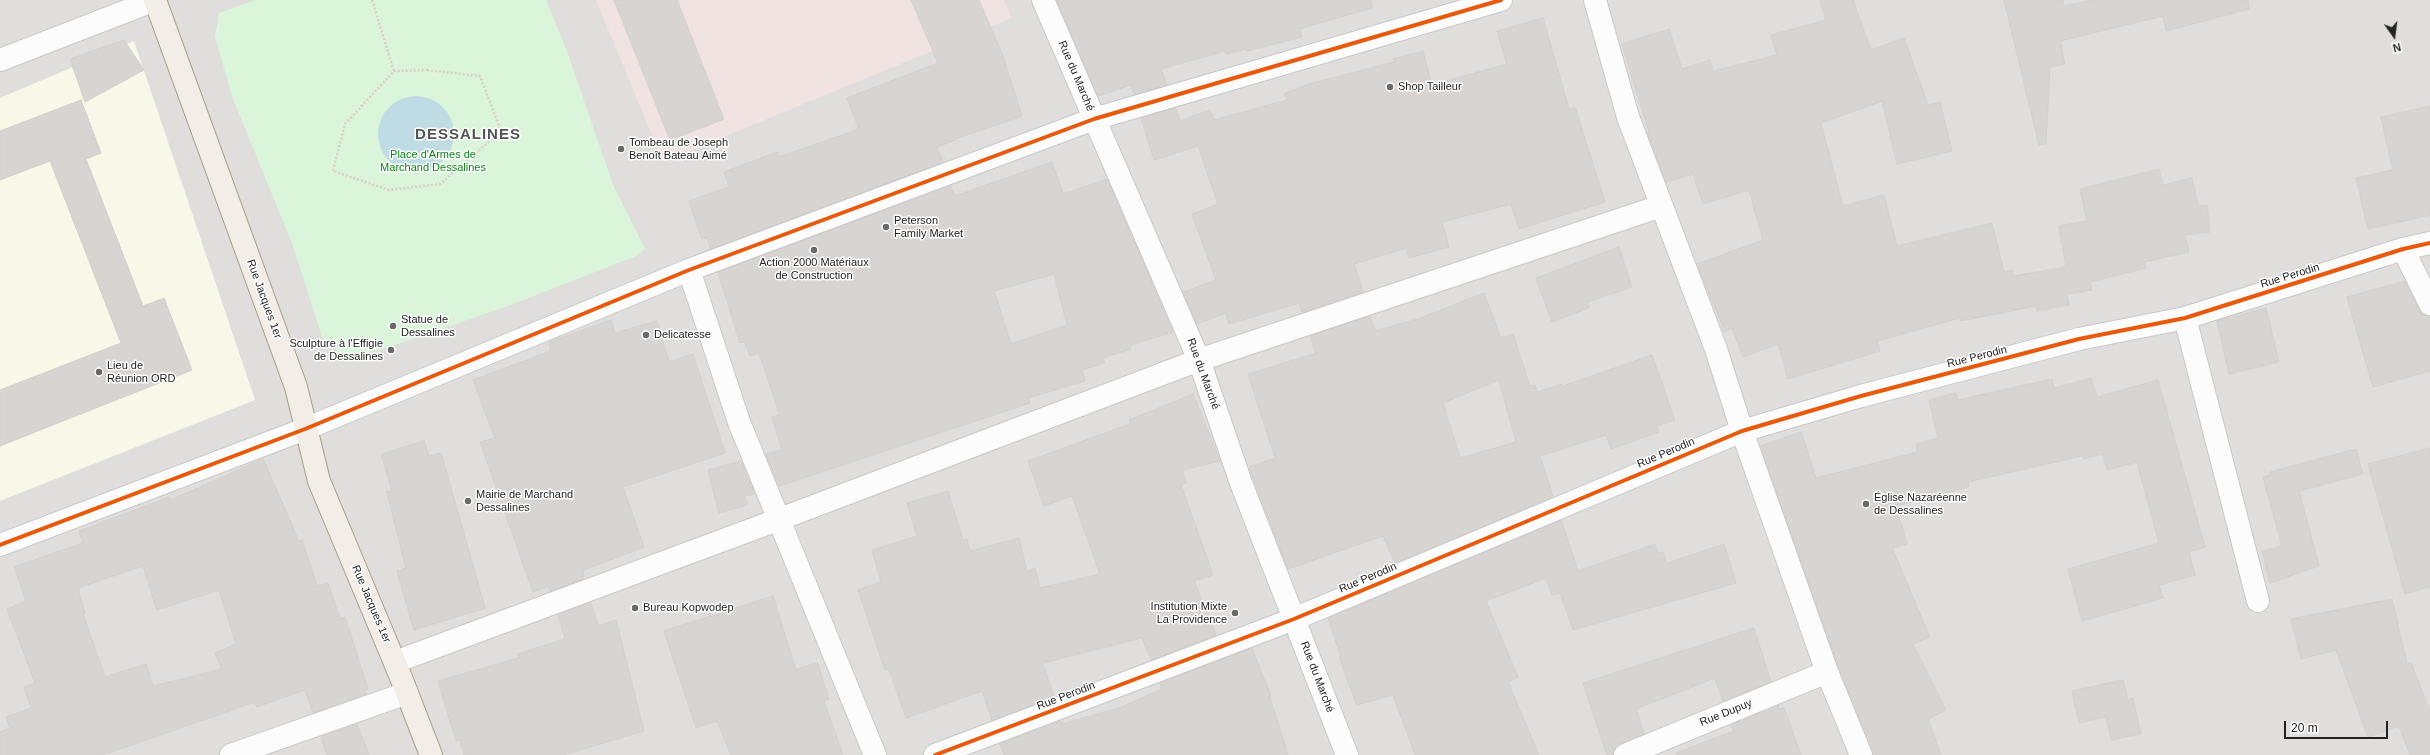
<!DOCTYPE html>
<meta charset="utf-8">
<style>
body{margin:0}
#map{position:relative;width:2430px;height:755px;overflow:hidden;background:#f0eeeb;font-family:Helvetica,sans-serif}
canvas{display:block}
.north{position:absolute;left:2374px;top:16px;width:40px;height:40px;-webkit-text-stroke:3px #fff;paint-order:stroke;rotate:166deg;font-size:11px;font-weight:700;line-height:16px;text-align:center;color:#222}
.north::after{content:'';display:block;margin:auto;width:14px;height:18px;background:#222;clip-path:polygon(50% 0,100% 100%,50% 72%,0 100%)}
.scale{position:absolute;left:2284px;top:721px;width:104px;height:18px;box-sizing:border-box;border:2px solid #222;border-top:0;padding-left:5px;font-size:12px;line-height:14px;white-space:nowrap;color:#222;-webkit-text-stroke:3px #fff;paint-order:stroke}
</style>
<div id="map">
<canvas width="2430" height="755"></canvas>
<div class="north">N</div>
<div class="scale">20 m</div>
</div>
<script>
const c = document.querySelector('canvas').getContext('2d');
c.lineJoin = 'round';
function fillPath(path, color) { c.fillStyle = color; c.fill(path, 'evenodd'); }
const poly = rows => new Path2D(rows.map(r => 'M' + r).join(''));
function strokePath(path, color, width, dash) { c.strokeStyle = color; c.lineWidth = width; c.lineCap = dash ? 'butt' : 'round'; c.setLineDash(dash || []); c.stroke(path); }
function label(font, color, halo, rows, align = 'center') {
  c.font = font + ' Helvetica,sans-serif'; c.lineWidth = 3; c.setLineDash([]); c.textBaseline = 'middle'; c.strokeStyle = halo; c.fillStyle = color; for (const [text, x, y, turn = 0] of rows) {
    c.save(); c.translate(x, y); c.rotate((+turn || 0) * Math.PI / 180); c.textAlign = isNaN(turn) ? turn : align; if (halo) c.strokeText(text, 0, 0); c.fillText(text, 0, 0); c.restore();
  }
}
fillPath(poly([
 [0,0,2430,0,2430,755,0,755]
]), '#dfdedc');
fillPath(poly([
 [596,0,1004,0,1012,18,663,162]
]), '#f1e3e1');
fillPath(poly([
 [134,41,255,400,0,501,0,98]
]), '#f8f7e8');
fillPath(poly([
 [255,0,546,0,567,51,613,185,645,249,636,256,508,306,389,347,346,359,322,337,293,246,233,99,215,37,219,13]
]), '#daf5da');
fillPath(poly([
 '378 134a38 38 0 1 1 76 0a38 38 0 1 1-76 0Z'
]), '#bfdbe3');
const building = poly([
 [614,0,677,0,724,119,670,140,614,0],
 [911,0,979,0,1003,56,1022,116,955,139,956,140,937,147,943,162,711,249,707,238,702,239,689,201,729,187,724,172,777,152,779,157,859,129,847,98,938,63,911,0],
 [1057,0,1371,0,1372,8,1299,29,1302,37,1247,51,1246,49,1226,54,1225,51,1161,69,1167,85,1134,94,1131,85,1098,96,1057,0],
 [1820,0,1853,0,1871,50,1904,38,1928,105,1940,102,1952,151,1897,164,1882,101,1821,123,1843,206,1884,195,1897,246,1992,223,2004,272,2012,270,2013,276,2066,267,2059,226,2087,221,2080,189,2159,169,2163,185,2192,178,2198,206,2207,205,2210,232,2185,235,2189,252,2144,262,2146,268,2090,282,2092,290,2067,294,2069,305,2037,311,2036,306,1961,321,1960,318,1877,341,1880,351,1788,379,1778,344,1743,357,1732,328,1725,332,1697,264,1763,240,1749,190,1703,204,1693,174,1666,182,1647,132,1649,132,1622,44,1669,29,1682,69,1710,60,1713,71,1777,55,1771,35,1826,20,1820,0],
 [2004,0,2063,0,2064,6,2092,0,2248,0,2249,9,2166,31,2163,16,2060,41,2065,64,2050,67,2046,144,2039,145,2004,0],
 [1543,18,1569,109,1575,107,1605,202,1519,229,1511,204,1442,222,1449,247,1409,258,1406,248,1354,264,1363,292,1302,312,1299,303,1229,324,1226,313,1197,324,1183,292,1216,280,1192,214,1218,204,1198,146,1154,160,1141,118,1175,108,1180,121,1210,110,1214,120,1287,100,1284,94,1309,84,1394,62,1393,59,1423,51,1432,85,1507,64,1497,31,1543,18],
 [124,40,144,70,85,102,70,59,124,40],
 [81,100,101,153,86,159,143,306,164,298,192,370,0,446,0,390,121,343,50,161,0,180,0,131,81,100],
 [2430,106,2430,215,2368,229,2356,178,2393,170,2381,117,2430,106],
 [1052,162,1063,194,1107,179,1173,332,1130,345,1131,349,1103,358,1105,363,1082,370,1085,381,1028,398,1030,403,779,486,766,454,782,450,772,417,780,415,759,353,750,356,745,342,740,343,718,272,951,186,955,196,1052,162],
 [1054,274,1067,325,1011,344,994,291,1054,274],
 [1619,247,1632,287,1587,302,1589,308,1552,322,1536,278,1619,247],
 [2405,281,2419,310,2423,315,2430,316,2430,371,2373,387,2347,297,2405,281],
 [1484,293,1501,338,1513,334,1530,386,1535,385,1537,392,1562,384,1563,386,1652,355,1675,420,1656,426,1659,432,1611,449,1606,435,1540,456,1553,497,1395,563,1383,536,1288,569,1249,467,1275,458,1248,374,1316,353,1310,336,1370,316,1375,331,1418,319,1484,293],
 [1499,380,1516,442,1460,458,1443,403,1499,380],
 [2266,308,2279,362,2229,374,2217,321,2266,308],
 [611,320,615,333,657,321,669,362,693,354,725,453,623,487,644,547,584,570,583,579,550,591,549,586,533,592,480,442,495,438,473,380,551,351,549,342,611,320],
 [2091,378,2097,397,2158,380,2205,547,2189,552,2195,575,2159,585,2163,598,2082,621,2068,569,2159,543,2137,462,2107,470,2103,454,2083,459,2082,456,1968,482,1969,487,1896,506,1907,544,1892,548,1930,637,1913,644,1946,710,1928,719,1941,755,1873,755,1839,668,1760,446,1801,432,1816,478,1918,452,1916,444,1938,438,1929,400,1956,393,1958,400,2052,379,2054,388,2091,378],
 [1193,394,1220,461,1182,470,1187,483,1181,485,1213,575,1194,581,1216,635,1151,660,1142,638,1043,663,1054,697,992,720,982,691,906,718,889,669,885,670,858,590,881,582,872,550,917,536,907,503,948,491,963,540,967,539,970,551,1019,538,1027,571,1035,568,1040,588,1100,574,1072,496,1044,506,1028,461,1130,424,1129,420,1193,394],
 [424,441,429,456,441,453,485,608,414,630,397,571,406,568,387,492,392,491,381,454,424,441],
 [2430,448,2430,587,2405,594,2368,464,2430,448],
 [2356,449,2363,474,2299,491,2319,566,2270,583,2262,551,2282,546,2263,477,2271,475,2270,472,2356,449],
 [263,459,299,541,302,540,317,586,328,583,340,618,345,617,368,689,365,690,366,694,313,713,305,690,257,707,255,702,103,755,0,755,0,732,10,728,6,717,31,708,24,687,35,683,7,609,26,601,14,567,83,543,79,531,170,497,171,500,263,459],
 [143,566,157,610,219,590,236,644,215,653,222,669,153,686,146,664,105,677,83,614,85,614,78,588,143,566],
 [741,461,755,494,745,496,747,505,719,513,708,470,741,461],
 [1561,520,1578,571,1655,544,1658,553,1663,552,1667,563,1724,544,1736,583,1573,630,1560,593,1552,595,1546,578,1486,601,1518,677,1508,682,1539,755,1415,755,1393,695,1357,705,1339,657,1341,657,1328,618,1561,520],
 [773,596,796,670,817,662,829,699,824,701,843,755,731,755,717,721,696,728,664,631,773,596],
 [2392,599,2407,664,2411,663,2430,710,2430,755,2410,755,2399,726,2368,737,2336,650,2301,659,2291,619,2392,599],
 [591,603,598,626,616,620,644,731,564,755,464,755,460,740,456,741,438,681,519,658,517,654,565,639,558,615,591,603],
 [1754,628,1771,682,1723,701,1715,678,1636,709,1644,734,1620,744,1615,748,1613,755,1607,755,1583,683,1754,628],
 [1252,648,1271,696,1270,697,1288,755,1004,755,1000,744,1061,721,1062,724,1119,708,1162,689,1160,683,1252,648],
 [2123,680,2128,700,2133,698,2141,734,2111,740,2106,717,2079,723,2072,691,2123,680],
 [1778,706,1779,709,1784,708,1801,755,1677,755,1676,753,1734,731,1731,725,1778,706],
 [357,724,369,755,327,755,321,737,357,724]
]);
fillPath(building, '#d7d4d2');
strokePath(building, '#d3d0cc', 1);
const minor = poly([
 [1043,0,1199,360,1241,483,1347,755],
 [1595,0,1628,117,1716,349,1742,431,1827,672,1861,755],
 [0,60,155,0],
 [2403,249,2430,304],
 [689,270,739,422,875,755],
 [2185,318,2258,601],
 [0,545,305,429,689,270,1094,119,1501,0],
 [395,662,780,519,1199,360,1661,206],
 [231,755,407,693],
 [935,755,1294,619,1742,431,1861,396,2079,339,2185,318,2403,249,2430,243],
 [1625,755,1827,672]
]);
const major = poly([
 [155,0,296,387,319,481,400,675,431,755]
]);
strokePath(minor, '#c9c8c7', 24);
strokePath(major, '#a79c86', 24);
strokePath(poly([
 [372,0,394,71],
 [427,70,480,76,501,131,440,184,389,190,333,171,345,124,394,71,427,70]
]), '#dccecd', 2.5, [2, 2]);
strokePath(minor, '#fdfcfc', 22);
strokePath(major, '#f3ede7', 22);
strokePath(poly([
 [0,545,305,429,689,270,1094,119,1501,0],
 [935,755,1294,619,1742,431,1861,396,2079,339,2185,318,2403,249,2430,243]
]), '#e8590c', 4);
for (const [x, y, r, color] of [
 [1390,87,4,"#6a6968"],
 [621,149,4,"#6a6968"],
 [886,227,4,"#6a6968"],
 [814,250,4,"#6a6968"],
 [393,326,4,"#6a6968"],
 [646,335,4,"#6a6968"],
 [391,350,4,"#6a6968"],
 [99,372,4,"#6a6968"],
 [468,501,4,"#6a6968"],
 [1866,504,4,"#6a6968"],
 [635,608,4,"#6a6968"],
 [1235,613,4,"#6a6968"]
]) { const dot = new Path2D(); dot.arc(x, y, r, 0, 2 * Math.PI); c.fillStyle = color; c.fill(dot); strokePath(dot, '#fff', 1.5); }
label('11px', '#222', '#fff', [
 ["Rue du Marché",1076,76,67],
 ["Rue Perodin",2290,276,-17],
 ["Rue Jacques 1er",264,299,70],
 ["Rue Perodin",1977,357,-14],
 ["Rue du Marché",1203,374,70],
 ["Rue Perodin",1666,453,-23],
 ["Rue Perodin",1368,578,-23],
 ["Rue Jacques 1er",371,604,67],
 ["Rue du Marché",1317,677,69],
 ["Rue Perodin",1066,696,-21],
 ["Rue Dupuy",1726,713,-22]
]);
label('11px', '#222', '#fff', [
 ["Shop Tailleur",1398,87],
 ["Tombeau de Joseph",629,143],
 ["Benoît Bateau Aimé",629,156],
 ["Peterson",894,221],
 ["Family Market",894,234],
 ["Action 2000 Matériaux",814,263,"center"],
 ["de Construction",814,276,"center"],
 ["Statue de",401,320],
 ["Dessalines",401,333],
 ["Delicatesse",654,335],
 ["Sculpture à l'Effigie",383,344,"right"],
 ["de Dessalines",383,357,"right"],
 ["Lieu de",107,366],
 ["Réunion ORD",107,379],
 ["Mairie de Marchand",476,495],
 ["Dessalines",476,508],
 ["Église Nazaréenne",1874,498],
 ["de Dessalines",1874,511],
 ["Institution Mixte",1227,607,"right"],
 ["La Providence",1227,620,"right"],
 ["Bureau Kopwodep",643,608]
], 'left');
label('11px', '#0c8416', '#fff', [
 ["Place d'Armes de",433,155],
 ["Marchand Dessalines",433,168]
]);
c.letterSpacing = '1px';
label('bold 15px', '#555', '#fff', [
 ["DESSALINES",468,135]
]);
c.letterSpacing = '0px';
</script>
